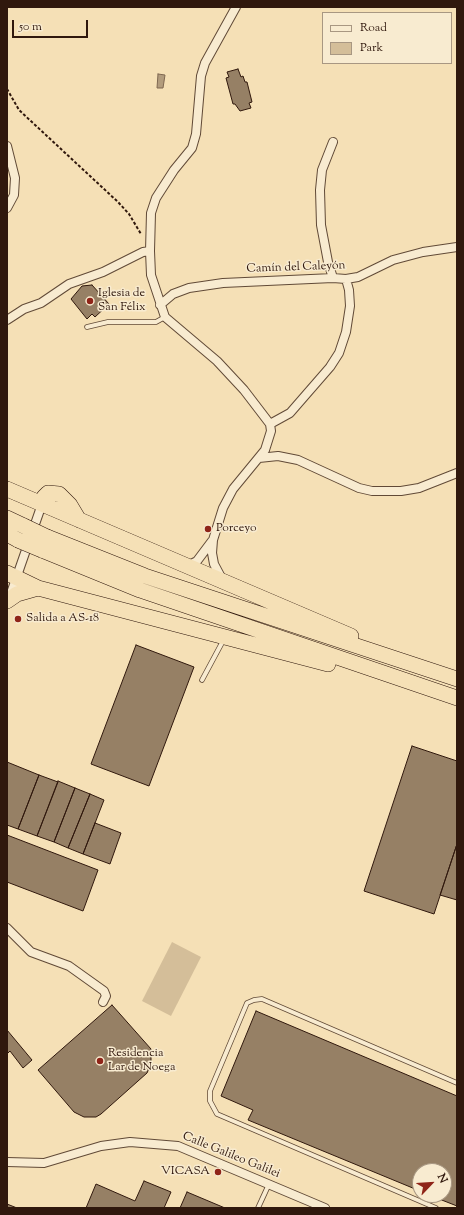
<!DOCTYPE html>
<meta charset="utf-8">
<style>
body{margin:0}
#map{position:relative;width:464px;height:1215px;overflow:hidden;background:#f5e0b6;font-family:"Sorts Mill Goudy",serif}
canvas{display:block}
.frame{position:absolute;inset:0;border:8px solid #30180d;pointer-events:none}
.legend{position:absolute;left:322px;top:12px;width:130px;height:52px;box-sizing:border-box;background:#f8ebd0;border:1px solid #a89782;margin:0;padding:5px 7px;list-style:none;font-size:12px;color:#30180d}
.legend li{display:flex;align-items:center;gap:8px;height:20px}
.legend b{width:20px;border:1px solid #a89782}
.north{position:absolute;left:412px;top:1163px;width:40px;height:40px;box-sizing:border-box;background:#f8ebd0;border:1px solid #a89782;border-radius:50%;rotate:65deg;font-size:11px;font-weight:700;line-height:16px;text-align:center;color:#30180d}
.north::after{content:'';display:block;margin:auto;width:14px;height:18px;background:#8f2418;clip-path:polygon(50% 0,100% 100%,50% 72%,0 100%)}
.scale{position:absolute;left:12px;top:20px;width:76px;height:18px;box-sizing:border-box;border:2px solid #30180d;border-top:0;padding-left:5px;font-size:12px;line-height:14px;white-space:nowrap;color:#30180d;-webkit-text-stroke:3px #f8ebd0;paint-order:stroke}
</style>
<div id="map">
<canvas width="464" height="1215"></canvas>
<div class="frame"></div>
<ul class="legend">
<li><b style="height:5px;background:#f8ebd0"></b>Road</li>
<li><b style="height:11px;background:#d4be99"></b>Park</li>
</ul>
<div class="north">N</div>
<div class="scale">50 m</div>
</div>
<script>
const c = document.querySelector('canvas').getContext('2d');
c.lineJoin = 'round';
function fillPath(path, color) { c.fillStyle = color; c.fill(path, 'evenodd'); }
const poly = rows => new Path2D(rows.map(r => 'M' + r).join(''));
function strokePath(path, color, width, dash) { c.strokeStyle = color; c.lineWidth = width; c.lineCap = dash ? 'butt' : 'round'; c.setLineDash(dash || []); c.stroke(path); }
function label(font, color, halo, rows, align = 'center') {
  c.font = font + ' "Sorts Mill Goudy",serif'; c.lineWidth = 3; c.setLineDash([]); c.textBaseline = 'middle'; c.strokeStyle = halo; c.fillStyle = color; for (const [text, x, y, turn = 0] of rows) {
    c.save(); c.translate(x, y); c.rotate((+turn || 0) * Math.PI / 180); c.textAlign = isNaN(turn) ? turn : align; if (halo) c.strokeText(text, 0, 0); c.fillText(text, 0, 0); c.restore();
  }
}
fillPath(poly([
 [172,942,201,957,171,1016,142,1001]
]), '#d4be99');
const water = poly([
 [158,74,165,75,163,88,157,88,158,74]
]);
fillPath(water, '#b29c7d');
strokePath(water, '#7e6750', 1);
const building = poly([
 [238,69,241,77,243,76,245,82,247,82,252,102,249,103,251,108,240,111,235,104,233,104,226,78,229,77,227,72,238,69],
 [92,285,109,304,95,317,92,314,87,319,71,299,82,286,92,285],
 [136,645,194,667,149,786,91,764,136,645],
 [412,746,457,761,457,844,434,914,364,891,412,746],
 [7,762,39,775,18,829,7,825,7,762],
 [39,775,58,782,37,836,18,829,39,775],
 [58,781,75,788,54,842,37,836,58,781],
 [75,788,90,794,68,848,54,842,75,788],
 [90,794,104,800,83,854,68,848,90,794],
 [95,823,121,833,110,864,83,854,95,823],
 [7,835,98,870,83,911,7,882,7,835],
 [457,844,457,900,440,895,457,844],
 [112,1005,151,1049,151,1064,147,1073,101,1114,96,1117,84,1117,74,1112,38,1070,112,1005],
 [256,1011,457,1096,457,1206,429,1195,444,1195,444,1171,420,1171,420,1191,248,1120,253,1110,221,1096,256,1011],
 [7,1030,32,1060,23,1068,10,1051,7,1054,7,1030],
 [144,1181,171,1192,164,1208,86,1208,96,1184,135,1201,144,1181],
 [187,1192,225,1208,180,1208,187,1192],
 [7,1204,17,1208,7,1208,7,1204]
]);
fillPath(building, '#968065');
strokePath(building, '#30180d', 1);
const lane = poly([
 [87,327,108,322,156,322,165,317],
 [202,680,224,639],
 [258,1208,269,1184],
 [436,1208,217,1114,210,1101,210,1091,247,1003,254,1000,262,999,457,1083]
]);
const street = poly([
 [333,142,322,170,320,190,321,225,328,262,333,278],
 [7,146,15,178,14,195,7,208],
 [160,305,173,294,189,288,223,283,333,278,346,279,358,277,393,260,423,252,457,247],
 [7,320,24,309,41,303,69,284,103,272,143,252,150,251],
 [270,424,290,413,330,367,339,353,346,332,350,306,349,290,346,279],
 [259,458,278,456,298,460,359,488,372,491,401,491,419,488,457,473],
 [189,565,197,561,212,541],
 [222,579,214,564,212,553,213,540,223,508,233,489,265,450,271,431,270,424,244,390,217,361,165,317,151,275,150,251,151,213,156,198,174,170,192,148,196,134,201,76,205,63,236,7],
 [10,596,42,504],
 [7,928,31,952,69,966,104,991,106,996,103,1002],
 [7,1162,44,1163,101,1146,130,1142,178,1146,325,1208]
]);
const highway = poly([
 [7,489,351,636],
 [42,504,44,497,48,493,59,494,70,505,79,520],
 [7,518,24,526],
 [7,534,18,540],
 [47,537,145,576,457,679],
 [42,550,140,590,457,698],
 [7,573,38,588,328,664],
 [7,601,17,594,38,588]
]);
strokePath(lane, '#614a37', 5.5);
strokePath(street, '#614a37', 10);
strokePath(highway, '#30180d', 16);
strokePath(poly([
 [7,89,19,110,118,202,129,214,141,234]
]), '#30180d', 2, [3, 2]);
strokePath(lane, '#f8ebd0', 4);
strokePath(street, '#f8ebd0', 8);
strokePath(highway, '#f5e0b6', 15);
const highwayBridge = poly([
 [24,526,47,537],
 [18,540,42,550]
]);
strokePath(highwayBridge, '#30180d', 16, []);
strokePath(highwayBridge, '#f5e0b6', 15);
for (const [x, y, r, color] of [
 [90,301,4,"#8f2418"],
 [208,529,4,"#8f2418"],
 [18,619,4,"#8f2418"],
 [100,1061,4,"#8f2418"],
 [218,1172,4,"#8f2418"]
]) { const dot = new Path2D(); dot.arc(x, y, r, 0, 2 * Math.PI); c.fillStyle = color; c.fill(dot); strokePath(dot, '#f8ebd0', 1.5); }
label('12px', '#30180d', '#f8ebd0', [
 ["Camín del Caleyón",296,268,-2],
 ["Calle Galileo Galilei",231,1156,22]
]);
label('12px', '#30180d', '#f8ebd0', [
 ["Iglesia de",98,294],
 ["San Félix",98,308],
 ["Porceyo",216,529],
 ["Salida a AS-18",26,619],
 ["Residencia",108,1054],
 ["Lar de Noega",108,1068],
 ["VICASA",210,1172,"right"]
], 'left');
</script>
